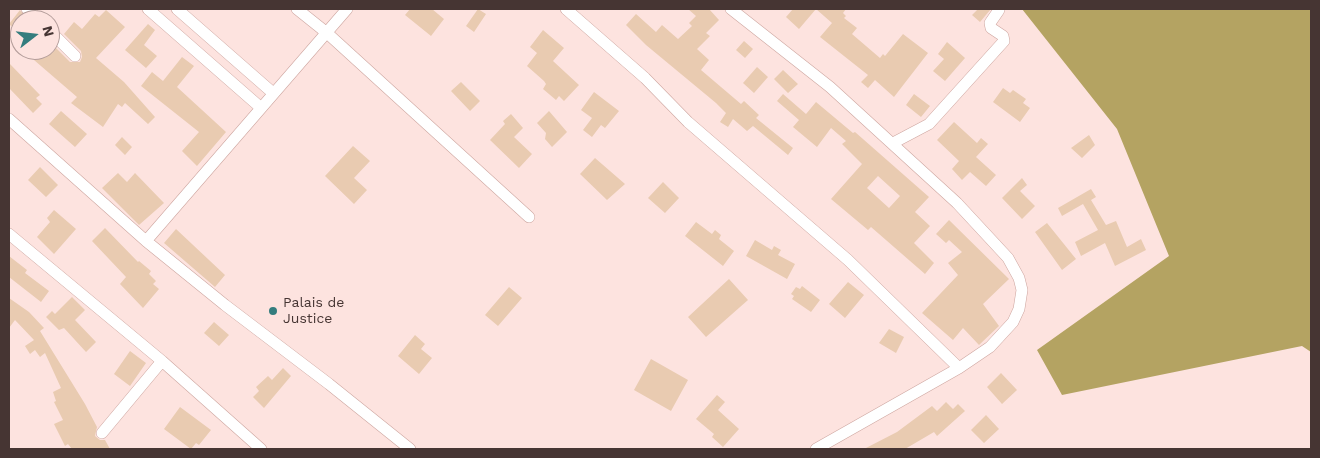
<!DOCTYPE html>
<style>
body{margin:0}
#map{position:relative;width:1320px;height:458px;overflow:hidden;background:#fde3df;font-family:"Work Sans",sans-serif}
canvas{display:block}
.frame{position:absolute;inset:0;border:10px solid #463533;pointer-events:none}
.north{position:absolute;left:10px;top:10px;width:50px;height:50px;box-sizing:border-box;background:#fde3df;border:1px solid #b49d9a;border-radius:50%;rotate:74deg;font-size:14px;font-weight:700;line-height:20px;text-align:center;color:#463533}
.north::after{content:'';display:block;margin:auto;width:18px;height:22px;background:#347d7e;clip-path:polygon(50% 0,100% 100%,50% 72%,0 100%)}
</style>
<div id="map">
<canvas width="1320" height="458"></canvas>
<div class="frame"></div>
<div class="north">N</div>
</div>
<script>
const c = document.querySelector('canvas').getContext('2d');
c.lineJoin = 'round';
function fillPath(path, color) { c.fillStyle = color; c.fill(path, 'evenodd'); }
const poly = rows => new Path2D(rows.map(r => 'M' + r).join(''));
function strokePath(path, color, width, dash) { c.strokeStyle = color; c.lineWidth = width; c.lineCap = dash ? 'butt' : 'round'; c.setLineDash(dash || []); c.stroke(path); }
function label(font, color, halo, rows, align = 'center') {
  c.font = font + ' "Work Sans",sans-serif'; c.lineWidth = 4; c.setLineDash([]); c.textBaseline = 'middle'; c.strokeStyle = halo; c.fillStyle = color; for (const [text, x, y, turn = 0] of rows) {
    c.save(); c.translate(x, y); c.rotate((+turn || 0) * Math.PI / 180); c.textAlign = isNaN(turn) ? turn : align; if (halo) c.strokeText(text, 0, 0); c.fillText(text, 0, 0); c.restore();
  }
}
fillPath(poly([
 [1022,9,1311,9,1311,352,1302,346,1062,395,1037,350,1169,256,1117,129]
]), '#b4a362');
fillPath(poly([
 [410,9,432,9,444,19,431,36,405,15],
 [478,9,486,14,474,32,466,26],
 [688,9,709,9,719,20,706,33,710,36,697,49,709,60,701,70,741,104,744,101,759,115,756,118,793,148,788,155,753,126,747,131,733,119,728,127,720,122,726,113,716,103,646,45,626,25,636,14,656,32,662,25,678,39,692,26,689,23,696,16],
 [793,9,846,9,843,13,846,16,844,18,857,28,852,34,880,58,883,54,885,56,903,34,928,53,894,97,875,80,868,88,861,82,868,75,820,37,832,23,816,9,799,29,786,17],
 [978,9,991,9,980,22,972,15],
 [20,10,28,20,20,20,20,34,9,24],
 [106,10,125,27,96,58,124,82,155,117,148,124,125,103,122,107,118,104,103,127,71,103,77,97,34,60,42,50,50,50,50,42,70,62,80,62,82,57,81,51,64,34,74,22,82,29,95,14,99,17],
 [148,24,155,30,144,45,157,56,146,68,125,50],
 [543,30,564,48,553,61,579,85,564,101,559,96,556,100,543,89,546,84,544,81,527,66,537,53,530,47],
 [744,41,753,49,745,58,736,50],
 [947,42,965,58,945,81,933,71,944,59,938,54],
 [182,57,194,66,177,87,226,132,197,166,182,151,199,132,141,86,152,72,163,81],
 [9,63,40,95,36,98,42,104,33,113,9,88],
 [757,67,768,77,754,93,743,83],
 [783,70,798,84,788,93,774,79],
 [461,82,480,101,470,111,451,91],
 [1003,88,1010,93,1013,90,1026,99,1023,103,1030,108,1020,122,993,102],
 [594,92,619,111,605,128,601,125,592,137,583,130,592,118,581,110],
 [783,94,806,114,816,102,853,133,855,132,929,197,915,212,930,226,914,243,934,263,925,274,871,227,868,230,831,199,862,164,842,144,846,141,831,128,817,147,793,127,799,120,777,101],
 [878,176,900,196,889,208,867,188],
 [914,94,930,106,921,117,906,105],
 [61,111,87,134,75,147,49,124],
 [549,111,567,132,552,147,545,139,546,133,537,123],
 [511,114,523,128,514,137,532,154,519,168,490,140,505,124,503,121],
 [954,122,977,143,981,138,988,144,976,157,996,175,986,186,970,172,962,180,952,169,959,161,937,140],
 [1089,135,1095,145,1082,158,1071,148],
 [122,137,132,147,125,155,115,145],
 [353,146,370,161,354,178,367,190,354,204,325,176],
 [595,158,625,184,607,200,580,174],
 [40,167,58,185,46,197,28,180],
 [118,173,127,182,135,173,164,203,139,225,102,188],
 [1022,178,1027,185,1020,191,1035,206,1022,219,1002,198],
 [663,182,679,198,665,213,648,198],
 [1091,189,1096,197,1091,200,1106,225,1116,221,1127,247,1141,239,1146,250,1115,266,1105,243,1081,256,1075,242,1098,230,1083,204,1062,216,1058,208],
 [54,210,76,229,54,254,37,237,50,222,47,218],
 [949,220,1009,279,983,304,999,326,979,345,963,328,953,340,922,313,958,275,948,263,962,252,949,240,946,243,936,234],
 [696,222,712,234,715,230,721,235,719,239,734,251,723,266,685,236],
 [1047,223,1076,259,1062,270,1035,232],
 [105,228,138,262,139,261,151,271,149,274,156,281,153,284,159,289,143,308,120,284,126,277,92,241],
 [176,229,225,275,215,287,164,243],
 [755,240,772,250,774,246,781,250,778,255,795,264,787,279,746,256],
 [9,256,27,270,25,273,49,291,41,302,9,277],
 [729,279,748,300,706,337,688,317],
 [848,282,864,295,845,318,829,304],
 [802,286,820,300,811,312,792,299,794,296,791,294,796,287,800,289],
 [509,287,522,298,498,326,485,315],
 [72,297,85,310,75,320,96,342,86,352,64,328,59,330,46,317,52,311,55,314],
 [9,298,29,312,44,328,40,331,85,404,97,427,95,436,100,440,105,440,110,449,72,449,68,444,65,446,54,424,63,420,54,402,56,401,53,392,61,388,45,353,40,357,35,350,30,354,25,346,34,340,15,320,9,328],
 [214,322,229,335,219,346,204,333],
 [889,329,904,337,896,353,879,343],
 [415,335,425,344,421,349,432,358,419,374,398,356],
 [130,351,146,363,130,386,114,374],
 [651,359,688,380,671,411,634,390],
 [283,368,291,376,264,408,253,397,259,391,256,387,268,376,272,380],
 [1001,373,1017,390,1002,404,987,387],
 [717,395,725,402,718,410,739,429,723,447,712,437,714,434,696,419],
 [946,402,953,409,958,404,965,411,937,436,934,432,905,449,864,449,897,432,932,406,937,411],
 [180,407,211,430,199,445,196,443,191,449,164,429],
 [986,415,999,429,984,443,971,430]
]), '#e9cbb1');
const street = poly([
 [27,9,39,20],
 [148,9,260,107],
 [177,9,273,93],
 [297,9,327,33,529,217],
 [566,9,645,78,688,122,848,260,959,368],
 [731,9,830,87,957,203,1008,258,1019,278,1022,290,1019,309,1013,322,990,347,959,368,816,449],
 [50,31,75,56],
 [9,119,146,241,347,9],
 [893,143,929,124,1004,41,1003,36,991,28,990,23,999,10],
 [9,234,162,361,261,449],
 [146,241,225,305,329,384,410,449],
 [102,433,162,361]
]);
strokePath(street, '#cda59f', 12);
strokePath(street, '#fff', 11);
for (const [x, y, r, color] of [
 [273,311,5,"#347d7e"]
]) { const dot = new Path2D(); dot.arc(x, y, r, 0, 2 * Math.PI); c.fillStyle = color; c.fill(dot); strokePath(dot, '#fde3df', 2); }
label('14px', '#463533', '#fde3df', [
 ["Palais de",283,303],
 ["Justice",283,319]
], 'left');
</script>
